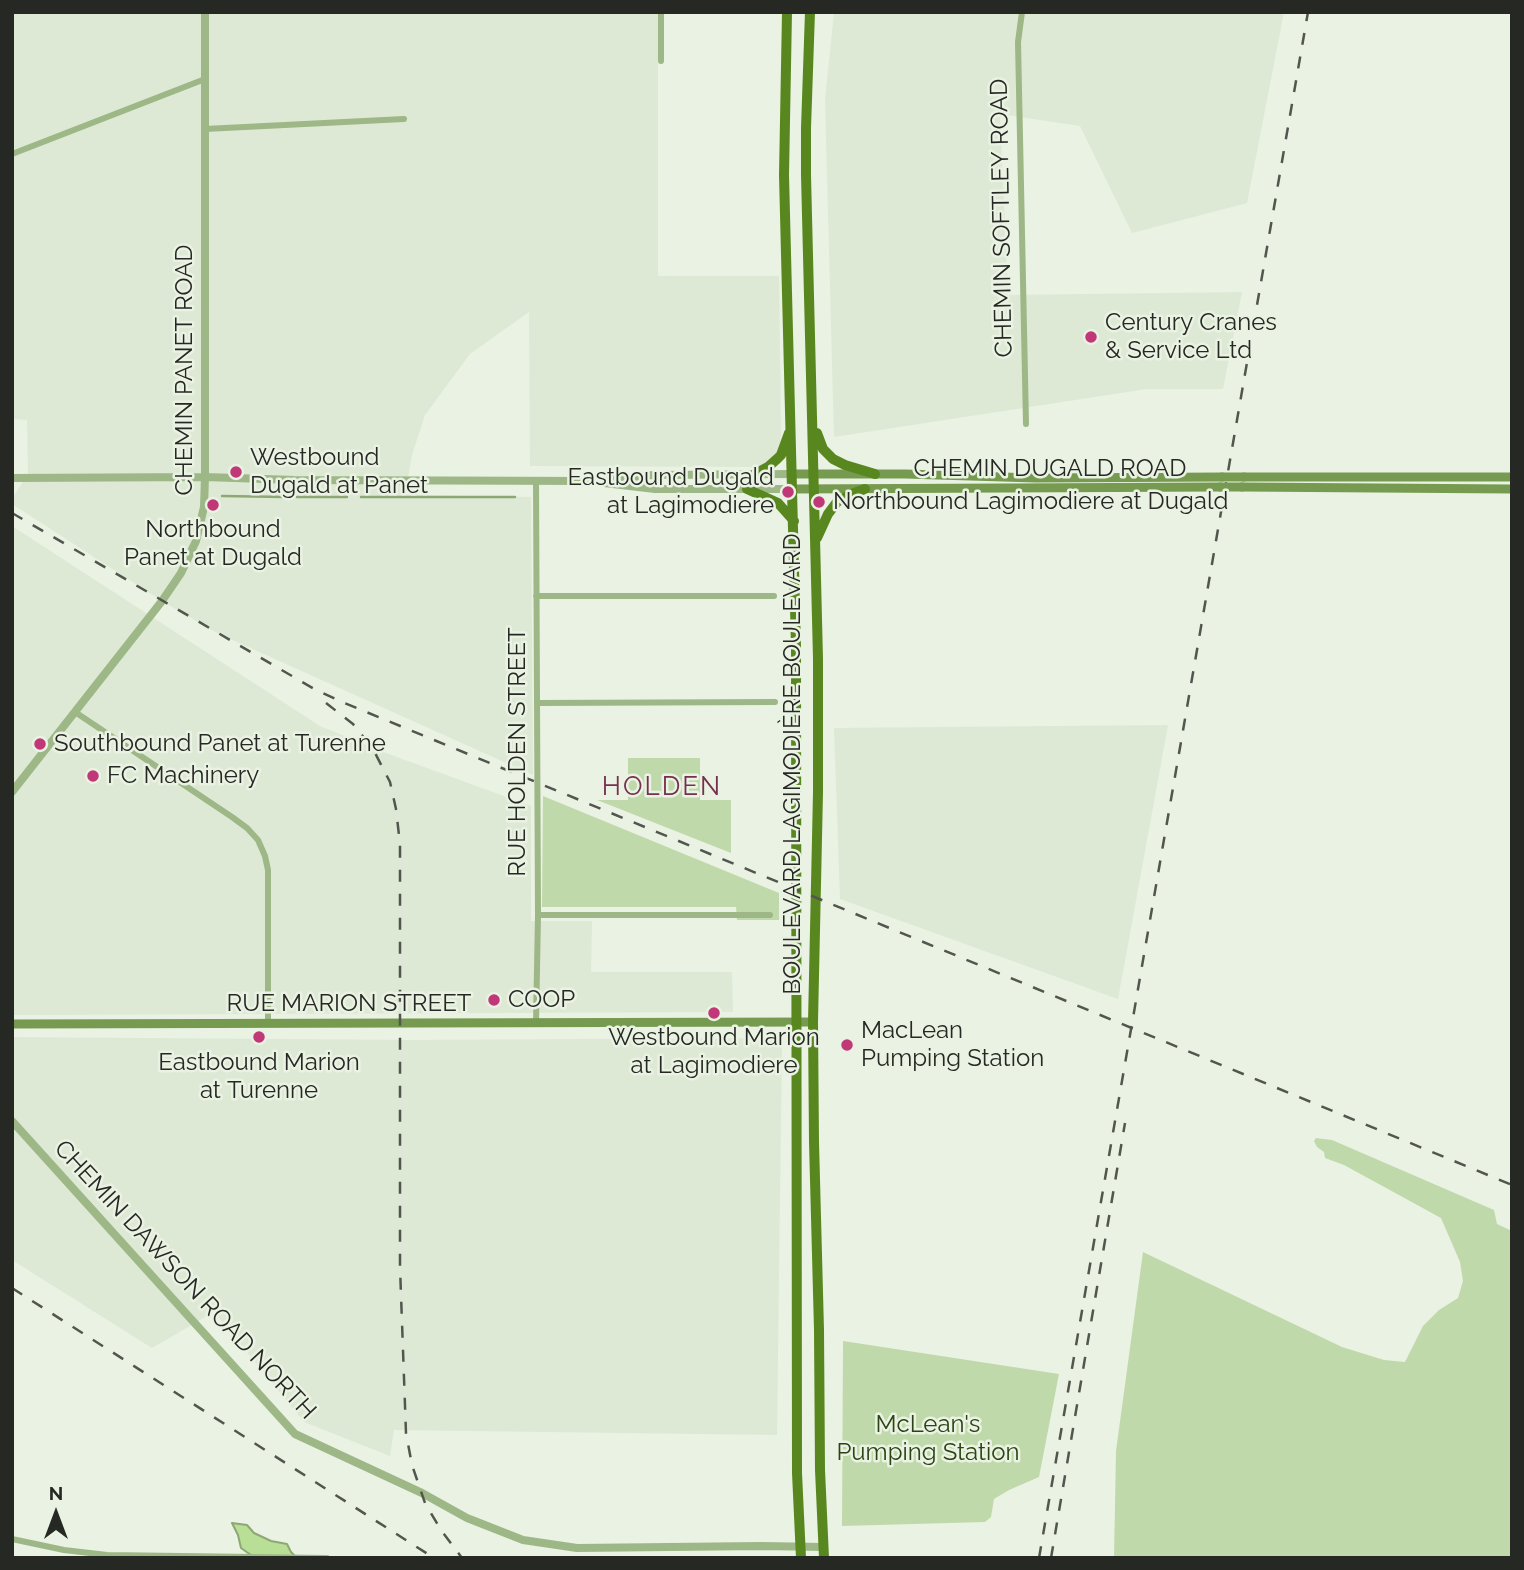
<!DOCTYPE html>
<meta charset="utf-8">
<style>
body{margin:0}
#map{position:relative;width:1524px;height:1570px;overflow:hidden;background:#eaf2e3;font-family:Raleway,sans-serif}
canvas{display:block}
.frame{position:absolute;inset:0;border:14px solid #262923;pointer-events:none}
.north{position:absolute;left:21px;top:1479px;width:70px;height:70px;-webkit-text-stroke:5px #eaf2e3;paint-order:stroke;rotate:0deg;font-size:19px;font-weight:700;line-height:28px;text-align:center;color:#262923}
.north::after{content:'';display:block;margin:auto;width:24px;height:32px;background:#262923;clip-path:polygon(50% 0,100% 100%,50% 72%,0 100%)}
</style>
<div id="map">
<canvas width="1524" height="1570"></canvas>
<div class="frame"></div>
<div class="north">N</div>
</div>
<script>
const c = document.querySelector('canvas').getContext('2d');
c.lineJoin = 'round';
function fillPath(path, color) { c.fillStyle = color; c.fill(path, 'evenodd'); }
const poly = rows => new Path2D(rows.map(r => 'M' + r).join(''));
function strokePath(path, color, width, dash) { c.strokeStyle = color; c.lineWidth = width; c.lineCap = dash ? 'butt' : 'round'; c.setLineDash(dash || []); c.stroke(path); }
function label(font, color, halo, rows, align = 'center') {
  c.font = font + ' Raleway,sans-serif'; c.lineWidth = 5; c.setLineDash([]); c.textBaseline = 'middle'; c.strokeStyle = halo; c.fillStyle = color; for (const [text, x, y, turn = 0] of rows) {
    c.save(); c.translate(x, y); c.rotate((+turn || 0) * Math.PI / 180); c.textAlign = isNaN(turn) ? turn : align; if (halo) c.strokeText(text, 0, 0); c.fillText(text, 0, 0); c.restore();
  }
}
fillPath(poly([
 [12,12,658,12,658,276,779,276,781,435,779,449,766,464,754,467,530,466,529,312,470,354,425,415,412,455,405,495,531,497,533,775,217,633,162,601,12,504,12,499,28,473,27,420,12,419],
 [834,12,1284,12,1247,203,1132,233,1080,126,1000,114,1008,295,1242,292,1223,389,1147,389,834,437,825,100],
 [12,526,320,726,386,753,531,806,531,921,592,921,591,972,732,972,733,1012,12,1015],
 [1168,725,1118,999,840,899,834,728],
 [12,1037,408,1040,782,1038,777,1435,394,1430,390,1456,304,1422,214,1312,152,1348,12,1260]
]), '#dde9d4');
fillPath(poly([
 [628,758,700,758,700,800,731,800,731,853,597,800,628,800],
 [543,796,779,893,779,920,737,920,736,907,542,907],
 [1316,1138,1332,1140,1494,1210,1497,1224,1512,1231,1512,1558,1114,1558,1116,1451,1143,1252,1342,1347,1384,1360,1405,1362,1423,1326,1439,1310,1458,1298,1463,1281,1460,1262,1441,1218,1344,1165,1325,1158,1324,1152,1317,1147,1314,1141],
 [843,1341,1059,1374,1039,1477,1009,1490,994,1499,991,1517,985,1522,842,1526]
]), '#c0d9ab');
const water = poly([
 [232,1523,247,1525,254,1533,271,1541,287,1544,291,1552,297,1558,256,1558,248,1553,241,1548,238,1535,232,1523]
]);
fillPath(water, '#b9df96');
strokePath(water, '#8da874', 2);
strokePath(poly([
 [222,496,284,497],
 [297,497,347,497],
 [361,497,515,497]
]), '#8da874', 2.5);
strokePath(poly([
 [661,12,661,61],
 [1022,12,1018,42,1026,424],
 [205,129,404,119],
 [12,154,205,79],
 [536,481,538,915,536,1023],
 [536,596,774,596],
 [537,703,775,702],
 [75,712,232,817,247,828,258,840,265,856,268,870,268,1023],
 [538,915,770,915],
 [12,1539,64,1550,107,1555,327,1558]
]), '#9db786', 6);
strokePath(poly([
 [12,478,205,477,294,480,589,481,653,475,792,474],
 [604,483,655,489,793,489],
 [12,792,162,601,181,573,196,541,204,507,205,477,205,12],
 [12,1121,295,1434,422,1493,467,1518,523,1540,577,1548,761,1546,823,1547]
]), '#9db786', 8);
strokePath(poly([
 [792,474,905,474,1036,478,1222,477],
 [1244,477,1512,477],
 [1242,487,1512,489],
 [793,489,1220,487],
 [12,1024,813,1022]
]), '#769b50', 9);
strokePath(poly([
 [787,12,784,175,796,647,797,1473,801,1558],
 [810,12,806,128,806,175,818,659,818,792,813,1022,814,1142,819,1330,820,1470,824,1558],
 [817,433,823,449,833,459,845,465,875,474],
 [755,474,768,467,777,459,781,455,789,433],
 [747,489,778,503,794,521],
 [817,538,828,514,837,502,849,495,865,489]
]), '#59871f', 10);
strokePath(poly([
 [12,513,316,690,342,702,1512,1185],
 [326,703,353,724,373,749,390,782,396,809,400,844,400,1267,406,1433,412,1465,425,1503,441,1530,462,1558],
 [12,1288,434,1558],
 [1039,1558,1308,12],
 [1051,1558,1125,1123]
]), '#52564e', 2.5, [12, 12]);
strokePath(poly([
 [1222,477,1244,477],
 [1220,487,1242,487]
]), '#769b50', 9);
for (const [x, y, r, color] of [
 [1091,337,7,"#c03877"],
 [236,472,7,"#c03877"],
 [788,492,7,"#c03877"],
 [819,502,7,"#c03877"],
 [213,505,7,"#c03877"],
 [40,744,7,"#c03877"],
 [93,776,7,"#c03877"],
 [494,1000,7,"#c03877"],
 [714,1013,7,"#c03877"],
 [259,1037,7,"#c03877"],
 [847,1045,7,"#c03877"]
]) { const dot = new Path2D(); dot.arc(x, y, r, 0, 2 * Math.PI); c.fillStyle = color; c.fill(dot); strokePath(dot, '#eaf2e3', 2.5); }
label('24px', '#262923', '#eaf2e3', [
 ["CHEMIN SOFTLEY ROAD",1002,218,-91],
 ["CHEMIN PANET ROAD",185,370,-90],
 ["CHEMIN DUGALD ROAD",1050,469],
 ["RUE HOLDEN STREET",518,752,-90],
 ["BOULEVARD LAGIMODIÈRE BOULEVARD",793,764,-90],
 ["RUE MARION STREET",349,1004],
 ["CHEMIN DAWSON ROAD NORTH",185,1280,47]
]);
label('24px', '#262923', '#eaf2e3', [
 ["Century Cranes",1105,323],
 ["& Service Ltd",1105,351],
 ["Westbound",250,458],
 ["Dugald at Panet",250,486],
 ["Eastbound Dugald",774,478,"right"],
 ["at Lagimodiere",774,506,"right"],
 ["Northbound Lagimodiere at Dugald",833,502],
 ["Northbound",213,530,"center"],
 ["Panet at Dugald",213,558,"center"],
 ["Southbound Panet at Turenne",54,744],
 ["FC Machinery",107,776],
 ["COOP",508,1000],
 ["MacLean",861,1031],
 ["Pumping Station",861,1059],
 ["Westbound Marion",714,1038,"center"],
 ["at Lagimodiere",714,1066,"center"],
 ["Eastbound Marion",259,1063,"center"],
 ["at Turenne",259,1091,"center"]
], 'left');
label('24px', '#2c4411', '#eaf2e3', [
 ["McLean's",928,1425],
 ["Pumping Station",928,1453]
]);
c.letterSpacing = '2px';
label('26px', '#74314d', '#eaf2e3', [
 ["HOLDEN",662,787]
]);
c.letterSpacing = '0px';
</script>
